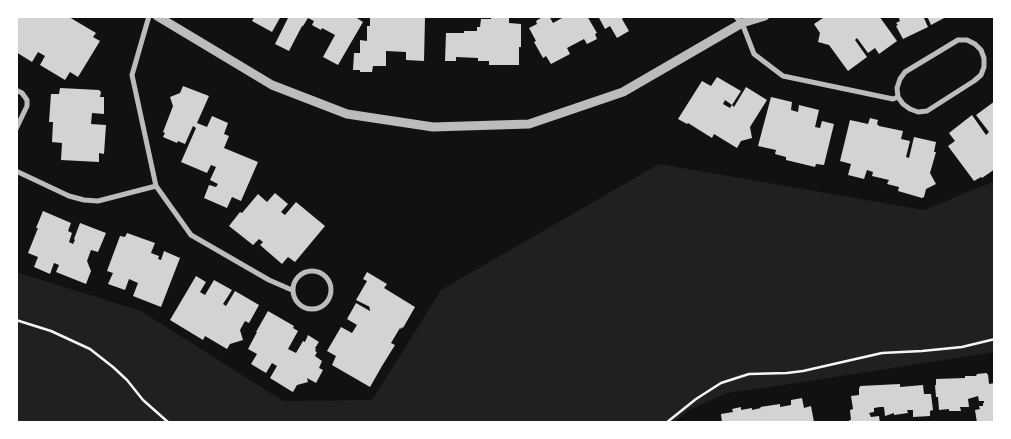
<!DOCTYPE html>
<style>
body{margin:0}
#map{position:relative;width:1011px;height:439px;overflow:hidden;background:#111;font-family:"Exo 2",sans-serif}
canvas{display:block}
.frame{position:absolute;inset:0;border:18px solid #fff;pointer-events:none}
</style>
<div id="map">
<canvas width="1011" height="439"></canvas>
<div class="frame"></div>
</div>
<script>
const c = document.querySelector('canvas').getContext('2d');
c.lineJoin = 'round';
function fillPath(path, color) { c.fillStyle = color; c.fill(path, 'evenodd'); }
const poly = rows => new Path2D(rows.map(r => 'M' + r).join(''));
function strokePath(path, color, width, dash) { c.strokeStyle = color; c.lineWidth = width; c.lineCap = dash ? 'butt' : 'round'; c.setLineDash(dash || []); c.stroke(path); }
fillPath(poly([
 [659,164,924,210,995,181,995,352,803,382,727,393,689,410,674,423,16,423,16,272,141,311,283,401,372,400,441,290]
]), '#202020');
fillPath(poly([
 [16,16,64,16,68,18,69,17,96,33,93,37,100,41,78,77,70,72,65,80,40,65,45,56,38,52,32,62,16,52],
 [255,16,281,16,272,32,252,21],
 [289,16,354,16,363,22,338,65,323,57,335,35,322,28,321,30,312,25,314,21,308,18,303,26,302,26,289,51,275,44],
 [370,16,423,16,423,18,425,18,424,61,406,60,406,52,386,51,386,66,373,66,372,72,360,72,360,70,353,70,354,53,360,53,360,40,367,41,367,26,370,26],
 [491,16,509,16,509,23,521,24,521,47,519,47,519,65,489,65,489,61,478,61,478,58,456,57,456,61,445,61,446,33,464,33,464,31,477,31,477,27,480,27,481,19,491,19],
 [544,16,549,16,553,23,562,18,561,16,587,16,597,33,595,34,597,39,587,44,584,39,567,48,570,54,551,64,546,56,543,58,534,42,536,41,529,28,537,24,536,21],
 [598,16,621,16,623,18,622,19,629,31,617,38,610,26,605,29],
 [826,16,879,16,897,41,879,54,875,48,868,53,857,38,855,40,867,57,848,71,829,45,818,42,820,33,814,24],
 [898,16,923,16,928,27,903,39,896,26,898,25,896,23,900,21],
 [927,16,948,16,931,25],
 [717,77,741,91,732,105,725,100,723,104,730,108,732,105,734,107,746,87,767,100,750,127,752,138,741,141,737,148,714,134,712,138,688,123,687,124,678,119,702,81,711,86],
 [183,86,209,96,197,123,207,127,212,116,228,123,224,134,229,136,224,148,258,162,241,201,232,197,227,208,204,198,209,185,216,187,218,184,210,180,216,167,211,165,207,173,181,162,196,128,193,126,185,144,178,141,177,143,163,137,165,133,163,132,173,106,170,97,180,93],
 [60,88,99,90,101,92,100,97,104,97,104,114,92,113,91,124,106,125,104,154,99,153,99,162,61,160,62,143,52,142,53,122,49,122,51,94,59,94],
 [771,97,792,102,791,110,798,112,799,105,819,110,815,127,820,128,822,121,834,124,824,165,816,164,815,167,786,160,786,157,775,154,776,150,758,146],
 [995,101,995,169,982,178,981,177,974,181,948,146,955,141,949,133,972,115,986,135,989,132,976,115],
 [870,118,878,120,877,124,879,126,903,131,901,139,910,141,906,157,909,158,914,137,936,142,934,152,936,152,930,173,936,184,926,189,924,197,922,198,898,191,899,187,887,184,889,180,872,176,873,172,867,170,864,179,848,175,851,164,840,161,850,120,868,124],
 [275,193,288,204,281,212,285,215,296,202,325,226,295,262,288,257,282,264,260,245,263,242,259,239,253,245,229,226,240,212,242,213,258,194,267,202],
 [43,211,71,223,68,231,72,233,69,242,73,244,75,240,74,239,80,223,106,233,98,252,91,250,87,261,91,271,86,284,56,272,59,265,54,263,50,274,34,267,38,257,28,253,38,228,36,228],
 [127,233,155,243,151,253,159,256,158,259,161,260,164,251,180,258,161,307,133,296,138,283,129,279,125,290,108,284,113,273,107,271,120,236,125,237],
 [367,272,387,284,384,288,415,307,403,328,402,327,401,329,400,328,391,343,395,345,382,366,370,387,332,365,336,356,327,351,341,327,352,333,357,325,347,319,356,303,370,311,370,309,369,308,370,307,356,300,367,281,363,279],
 [196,276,206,282,200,292,205,295,214,280,232,290,223,304,226,306,235,291,259,305,249,323,245,321,240,330,243,340,230,344,227,349,205,336,203,340,170,320],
 [268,311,294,326,293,328,298,331,288,349,296,353,303,341,305,342,308,335,319,342,315,348,316,349,315,351,317,352,315,356,322,361,319,368,323,370,316,383,307,378,308,382,297,385,293,392,291,391,270,378,277,366,272,363,266,373,251,364,257,354,248,349,257,332,256,332],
 [987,373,987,375,988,374,989,384,995,383,995,423,977,423,975,410,980,409,979,406,983,406,983,403,984,403,984,401,979,401,978,396,968,399,969,407,960,407,961,411,949,411,949,409,939,410,938,397,936,397,935,385,936,385,936,379,965,378,965,376,976,376,977,374],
 [900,384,900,387,923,385,924,394,931,394,933,410,930,411,930,416,913,417,913,410,907,410,908,413,894,415,894,413,885,416,884,407,880,407,874,408,874,412,869,413,871,417,879,416,880,423,850,423,849,420,851,420,850,410,853,409,851,396,859,395,859,388,860,387,860,386],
 [802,398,804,408,811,406,814,422,722,423,721,414,733,412,732,409,741,407,741,410,752,408,752,410,761,408,760,407,780,404,780,407,791,405,791,400]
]), '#d3d3d3');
strokePath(poly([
 [16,320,51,331,90,349,113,367,127,380,143,400,169,423],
 [666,423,696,399,721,383,749,374,787,373,803,371,882,353,922,351,962,347,995,339]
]), '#f5f5f5', 2.5);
strokePath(poly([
 [149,16,132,75,156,186,191,235,269,280,292,290],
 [735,16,742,23,754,54,783,76,893,99,898,97],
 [958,40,967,40,975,44,981,50,984,58,984,67,981,75,974,81,927,111,918,112,910,109,903,104,898,97,897,88,900,79,905,72,958,40],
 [16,90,22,93,27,100,27,106,16,129],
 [16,171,69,196,84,200,98,201,156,186],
 '293 290a19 19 0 1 1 38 0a19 19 0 1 1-38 0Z'
]), '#bcbcbc', 5);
strokePath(poly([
 [157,16,272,85,347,114,433,127,529,124,623,92,742,23,765,16]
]), '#bcbcbc', 9);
</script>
